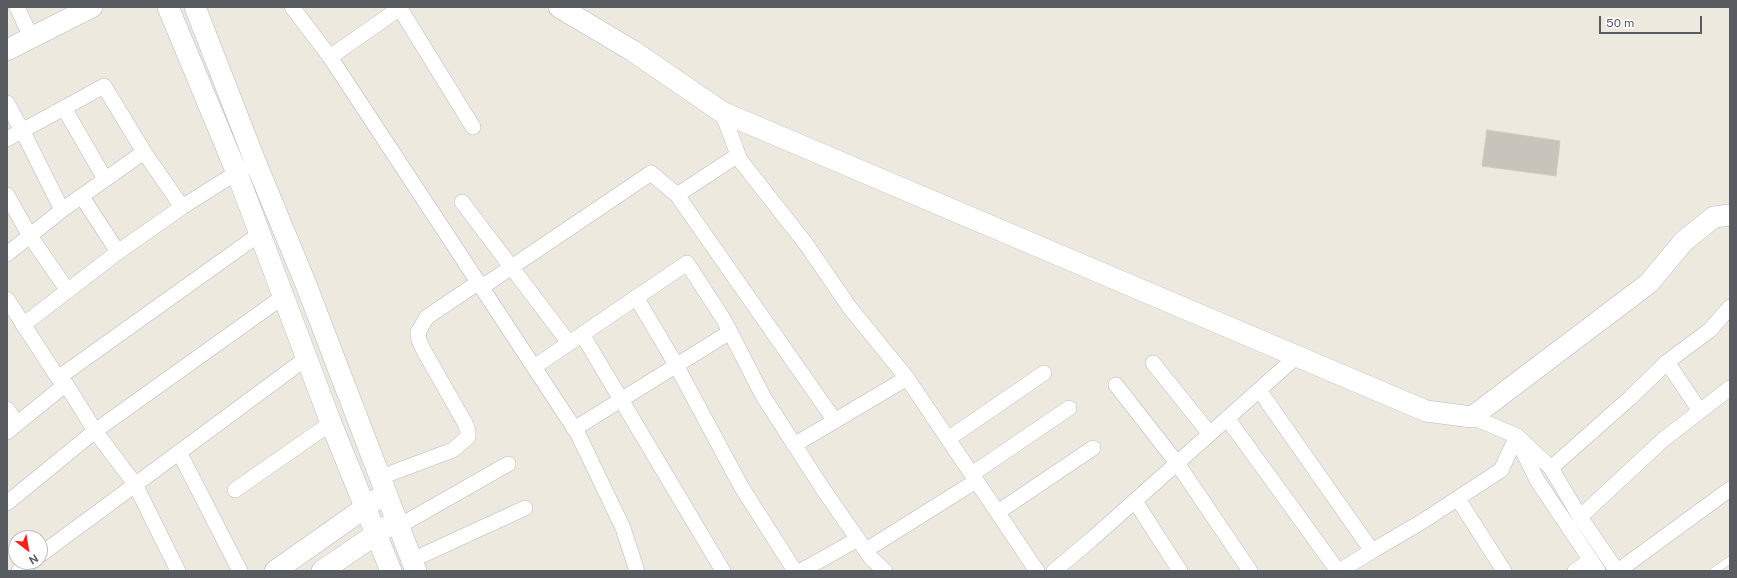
<!DOCTYPE html>
<style>
body{margin:0}
#map{position:relative;width:1737px;height:578px;overflow:hidden;background:#ede9de;font-family:"Public Sans",sans-serif}
canvas{display:block}
.frame{position:absolute;inset:0;border:8px solid #585c61;pointer-events:none}
.north{position:absolute;left:8px;top:530px;width:40px;height:40px;box-sizing:border-box;background:#fff;border:1px solid #bcbec0;border-radius:50%;rotate:149deg;font-size:11px;font-weight:700;line-height:16px;text-align:center;color:#585c61}
.north::after{content:'';display:block;margin:auto;width:14px;height:18px;background:#fb1f16;clip-path:polygon(50% 0,100% 100%,50% 72%,0 100%)}
.scale{position:absolute;left:1599px;top:16px;width:103px;height:18px;box-sizing:border-box;border:2px solid #585c61;border-top:0;padding-left:5px;font-size:12px;line-height:14px;white-space:nowrap;color:#585c61;-webkit-text-stroke:3px #fff;paint-order:stroke}
</style>
<div id="map">
<canvas width="1737" height="578"></canvas>
<div class="frame"></div>
<div class="north">N</div>
<div class="scale">50 m</div>
</div>
<script>
const c = document.querySelector('canvas').getContext('2d');
c.lineJoin = 'round';
function fillPath(path, color) { c.fillStyle = color; c.fill(path, 'evenodd'); }
const poly = rows => new Path2D(rows.map(r => 'M' + r).join(''));
function strokePath(path, color, width, dash) { c.strokeStyle = color; c.lineWidth = width; c.lineCap = dash ? 'butt' : 'round'; c.setLineDash(dash || []); c.stroke(path); }
const building = poly([
 [1487,130,1560,141,1556,176,1482,166,1487,130]
]);
fillPath(building, '#c8c3bb');
strokePath(building, '#d2cabc', 1);
const lane = poly([
 [1714,571,1730,560]
]);
const street = poly([
 [17,7,31,37],
 [292,7,330,57,578,434,623,528,637,571],
 [399,7,473,127],
 [330,57,400,8],
 [7,103,22,130,62,210],
 [64,108,105,179],
 [722,112,740,160,806,244,850,308,907,378,1037,571],
 [7,139,104,86,144,152,182,207],
 [7,195,30,236,68,291],
 [677,195,835,421],
 [82,197,118,252],
 [462,202,569,343],
 [7,254,62,210,144,152],
 [482,287,651,173,677,195,738,155],
 [636,297,675,363,742,488,795,571],
 [7,299,58,378,66,384,95,431,135,484,178,571],
 [23,325,118,252,182,207,244,168],
 [582,334,723,571],
 [1667,362,1700,411],
 [1153,363,1210,434],
 [534,367,687,263,724,320,763,396,823,489,871,558,885,571],
 [58,378,261,233],
 [1116,385,1177,463,1250,571],
 [1259,390,1372,551,1339,571],
 [7,409,17,424],
 [1472,417,1517,436,1551,468,1580,517,1617,571],
 [1227,418,1338,571],
 [574,429,730,332],
 [7,432,66,384],
 [948,439,1044,373],
 [794,445,907,378],
 [1520,445,1537,480,1598,571],
 [179,452,240,571],
 [1551,468,1630,398,1667,362,1710,330,1730,307],
 [972,474,1069,408],
 [381,477,453,450,468,437,468,431,465,423,424,351,419,340,418,332,427,317,479,282],
 [235,490,331,423],
 [1458,499,1504,571],
 [1135,501,1180,571],
 [7,503,95,431,284,296],
 [998,512,1093,448],
 [1580,517,1664,439,1730,388],
 [399,526,508,464],
 [866,550,976,481],
 [1372,551,1423,521,1501,470,1517,436],
 [40,555,308,357],
 [412,560,525,508],
 [19,571,31,562],
 [801,571,858,539],
 [1054,571,1092,539,1296,357],
 [1575,571,1591,560],
 [1618,571,1730,489]
]);
const secondary = poly([
 [168,7,237,173,331,423,391,571],
 [195,7,255,161,305,282,416,571],
 [559,7,633,51,722,112,1426,411,1472,417,1649,283,1684,241,1714,217,1730,215],
 [7,50,92,7],
 [275,571,376,500],
 [322,571,388,526]
]);
strokePath(lane, '#b7babf', 8);
strokePath(street, '#b7babf', 16);
strokePath(secondary, '#b5b9c0', 22);
strokePath(lane, '#fff', 7);
strokePath(street, '#fff', 15);
strokePath(secondary, '#fff', 21);
</script>
